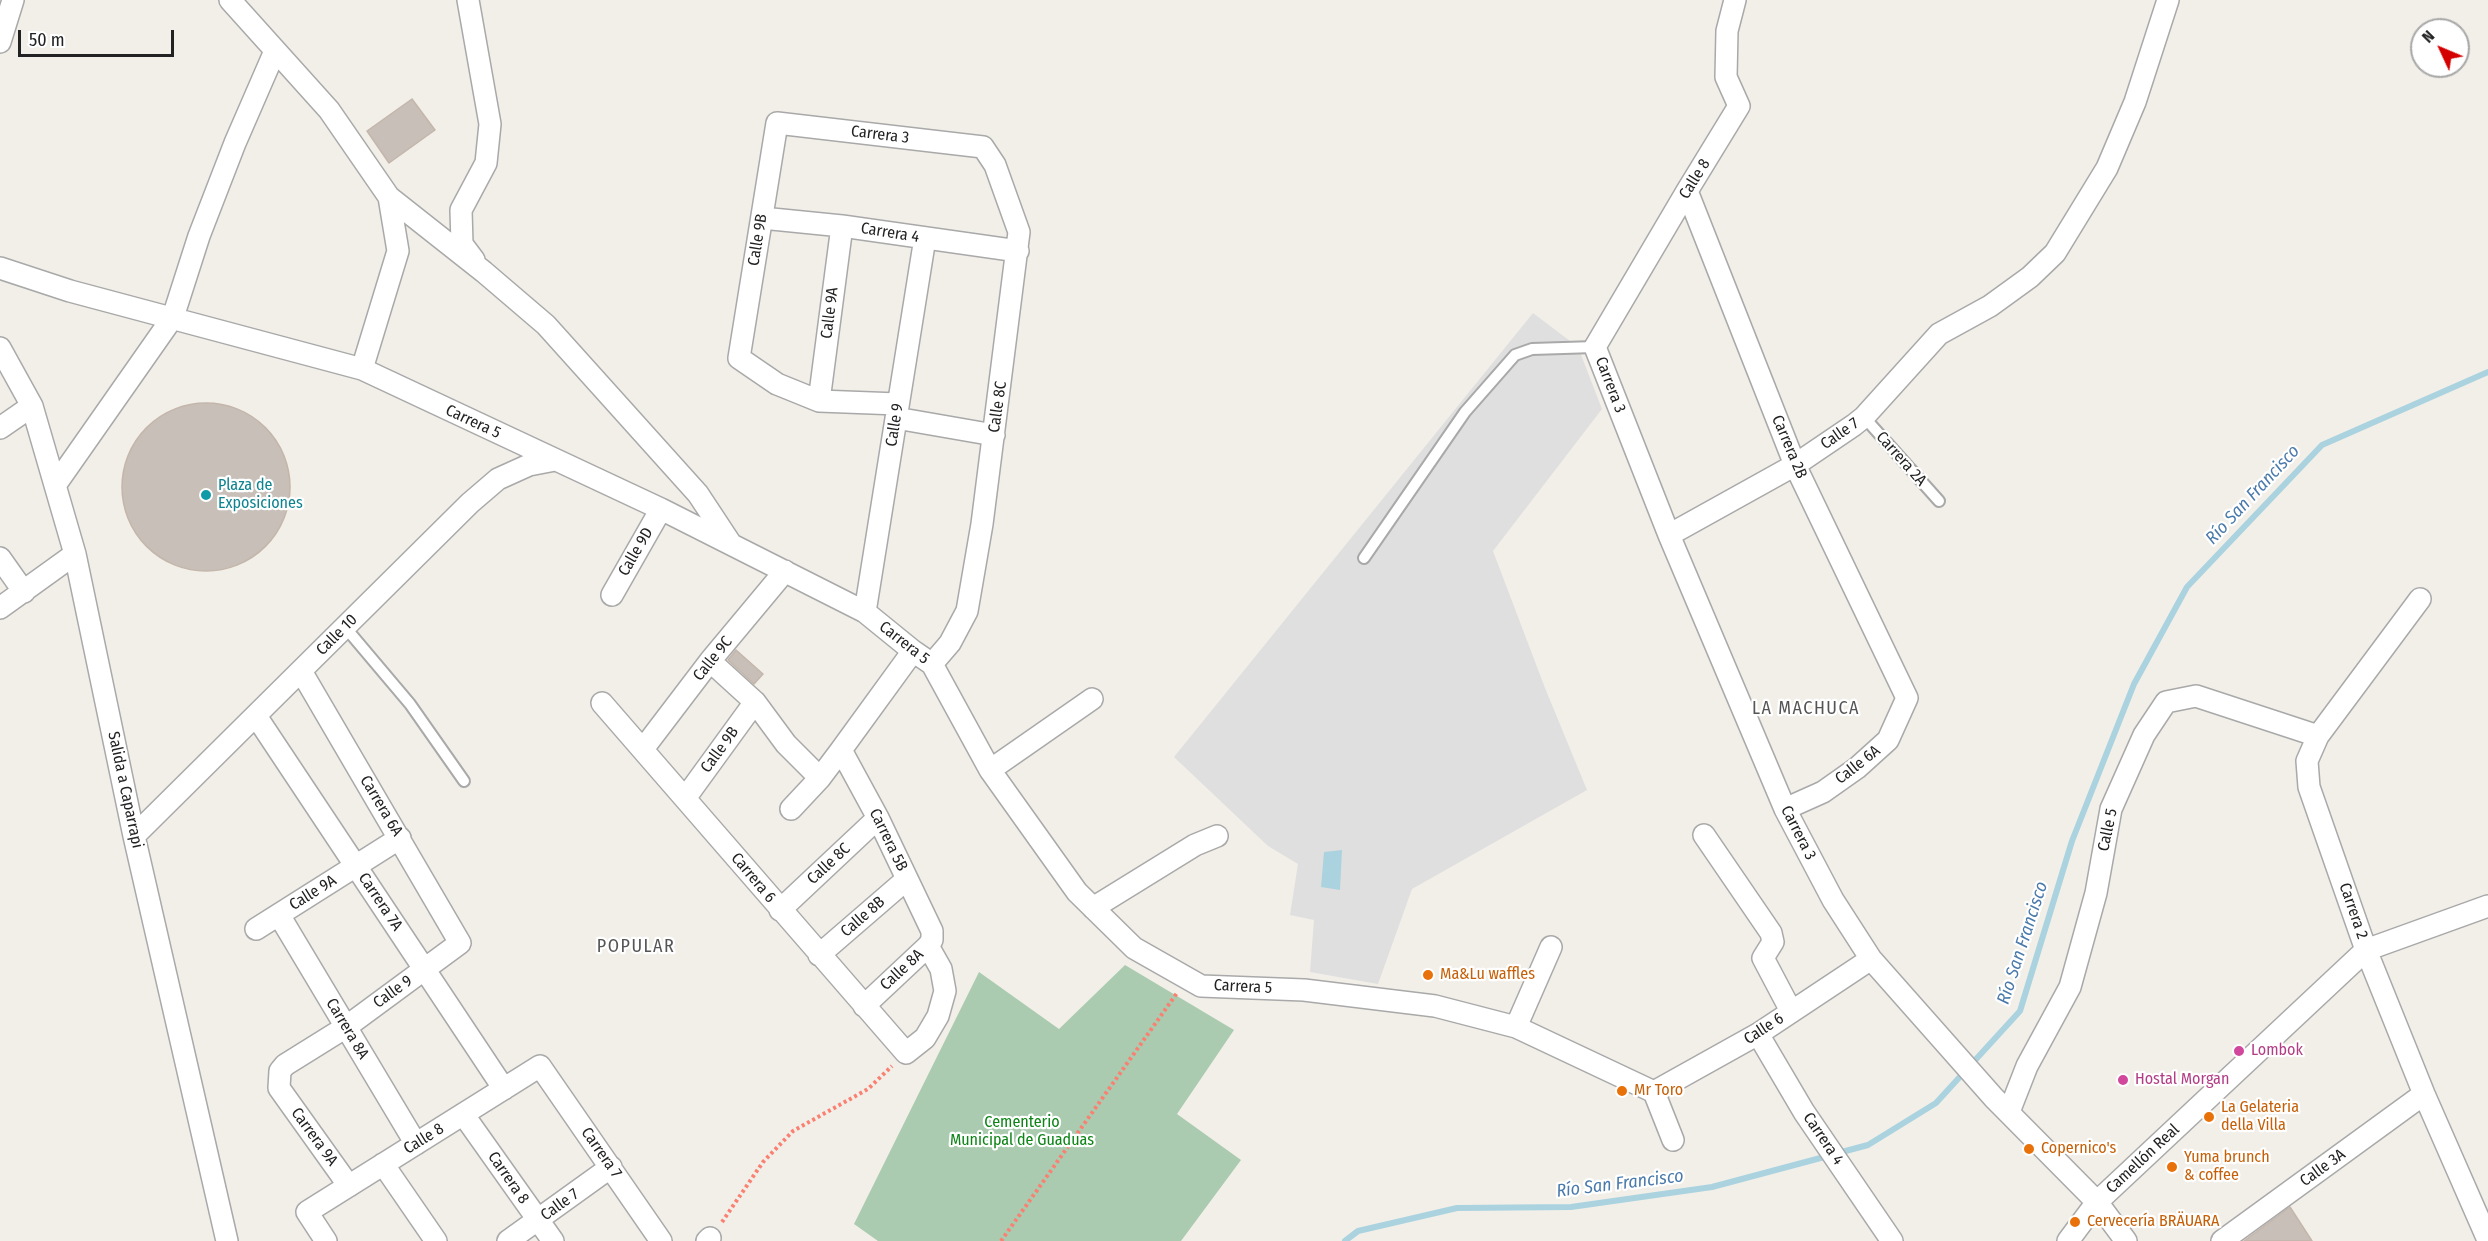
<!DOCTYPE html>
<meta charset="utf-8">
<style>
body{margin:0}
#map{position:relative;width:2488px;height:1241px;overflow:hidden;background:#f2efe9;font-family:"Fira Sans Condensed",sans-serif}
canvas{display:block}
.north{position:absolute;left:2410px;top:18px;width:60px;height:60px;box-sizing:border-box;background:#fff;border:2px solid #a7a7a7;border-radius:50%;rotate:314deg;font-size:16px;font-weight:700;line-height:24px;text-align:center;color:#222}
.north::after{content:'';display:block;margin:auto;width:21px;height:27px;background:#d40000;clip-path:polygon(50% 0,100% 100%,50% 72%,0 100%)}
.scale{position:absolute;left:18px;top:30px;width:156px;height:27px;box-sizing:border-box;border:3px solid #222;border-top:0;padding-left:8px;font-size:18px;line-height:21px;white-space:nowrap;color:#222;-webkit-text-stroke:4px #fff;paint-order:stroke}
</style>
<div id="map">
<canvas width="2488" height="1241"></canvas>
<div class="north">N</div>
<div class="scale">50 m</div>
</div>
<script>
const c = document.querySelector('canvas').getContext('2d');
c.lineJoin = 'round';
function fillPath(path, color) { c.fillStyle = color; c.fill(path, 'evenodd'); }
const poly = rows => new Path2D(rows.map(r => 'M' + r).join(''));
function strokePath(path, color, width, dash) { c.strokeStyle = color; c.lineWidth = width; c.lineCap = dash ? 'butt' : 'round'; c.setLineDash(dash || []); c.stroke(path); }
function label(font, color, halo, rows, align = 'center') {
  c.font = font + ' "Fira Sans Condensed",sans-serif'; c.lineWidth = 4.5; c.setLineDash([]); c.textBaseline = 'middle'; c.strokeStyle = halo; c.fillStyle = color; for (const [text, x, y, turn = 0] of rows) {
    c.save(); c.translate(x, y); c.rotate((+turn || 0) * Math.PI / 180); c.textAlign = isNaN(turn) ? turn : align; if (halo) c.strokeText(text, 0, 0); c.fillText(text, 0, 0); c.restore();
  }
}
fillPath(poly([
 [1533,313,1578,347,1602,409,1493,551,1545,688,1587,790,1412,889,1378,984,1310,972,1314,920,1290,915,1298,864,1268,846,1174,757]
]), '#e0dfdf');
fillPath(poly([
 [1125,965,1234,1030,1177,1114,1241,1160,1181,1241,878,1241,854,1224,979,972,1059,1029]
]), '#aacbaf');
fillPath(poly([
 [1342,850,1340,890,1321,887,1324,852]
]), '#aad3df');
strokePath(poly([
 [1838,1153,1868,1145,1936,1103,2020,1011,2072,841,2134,684,2187,587,2322,445,2488,372],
 [1345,1241,1358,1231,1457,1208,1571,1207,1712,1187,1828,1156]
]), '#aad3df', 6);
const building = poly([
 [412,99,435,130,389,163,367,131,412,99],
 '122 487a84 84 0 1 1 168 0a84 84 0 1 1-168 0Z',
 [736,650,763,674,754,684,728,660,736,650],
 [2290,1207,2312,1241,2244,1241,2290,1207]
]);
fillPath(building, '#c7bfb8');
strokePath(building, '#c4b6ab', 1.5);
const service = poly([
 [1864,417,1939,501],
 [1364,558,1465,412,1515,355,1532,349,1595,347],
 [345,627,410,704,464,781]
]);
const minor = poly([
 [230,0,329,110,389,197,484,272,546,325,698,494,731,544],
 [468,0,490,124,486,163,461,210,462,244,474,260],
 [1735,0,1727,31,1726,77,1739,106,1687,191,1595,347,1669,535,1785,809,1833,900,1871,959,1994,1098,2097,1202,2126,1241],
 [0,42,13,0],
 [1687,191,1795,465,1907,698,1888,740,1857,768,1823,792,1785,809],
 [762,218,842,226,1018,251],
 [0,268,70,291,362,369,661,509,865,612,913,651,932,664,990,770,1077,892,1134,948,1201,986,1304,990,1435,1006,1516,1027,1654,1092,1673,1140],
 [0,348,32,406,75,554,134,836,227,1241],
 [362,369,398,251,389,197],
 [819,401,842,226],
 [898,404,819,401,777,384,739,358,777,123,983,147,995,165,1019,232,982,524,967,611,950,643,932,664],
 [896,418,994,435],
 [0,428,32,406],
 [56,484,173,317,199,236,235,143,275,51],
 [1669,535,1795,465,1854,425,1864,417,1939,334,1990,306,2030,277,2055,253,2107,168,2135,102,2168,0],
 [0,558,24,592],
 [612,595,661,509],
 [2420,599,2318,736,2307,761,2309,787,2366,950,2424,1094,2488,1240],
 [0,608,75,554],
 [865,612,925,238],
 [710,661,755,702,786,744,820,778],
 [301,671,460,943,346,1027,285,1065,280,1071,279,1088,349,1186],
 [602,703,906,1053,925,1038,938,1016,945,991,941,969,928,946],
 [256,716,504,1089],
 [643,749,710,661,785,571],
 [841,750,878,818,932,931,932,940,928,946,864,1006],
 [990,770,1092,699],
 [686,797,755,702],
 [791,809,820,778,841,750,913,651],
 [1704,835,1771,933,1773,942,1763,958,1791,1011],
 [134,836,470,503,498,479,529,465,555,460],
 [1093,908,1195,845,1217,836],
 [780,910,878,818],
 [279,915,416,1144],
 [256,929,400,838],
 [819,955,907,879],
 [1516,1027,1551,947],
 [1758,1034,1804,1112,1892,1241],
 [1654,1092,1758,1034,1871,959],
 [2009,1112,2027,1066,2070,987,2096,893,2111,809,2144,735,2166,702,2196,696,2318,736],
 [463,1114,553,1241],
 [383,1164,436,1241],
 [326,1241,307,1212,540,1066,661,1241],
 [508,1241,611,1167],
 [707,1241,710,1238],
 [2068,1241,2097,1202,2366,950,2488,906],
 [2222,1241,2424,1094]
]);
strokePath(service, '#a9a9a9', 14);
strokePath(minor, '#a9a9a9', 24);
strokePath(poly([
 [722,1222,763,1162,793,1131,868,1089,892,1066],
 [1001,1241,1177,993]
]), '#fa8072', 4, [3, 3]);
strokePath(service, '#fff', 10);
strokePath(minor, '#fff', 21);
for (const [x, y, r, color] of [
 [206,495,6,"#0f9aa8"],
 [1428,975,6,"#e8710a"],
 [2239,1051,6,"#d1479c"],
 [2123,1080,6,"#d1479c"],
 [1622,1091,6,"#e8710a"],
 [2209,1117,6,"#e8710a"],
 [2029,1149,6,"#e8710a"],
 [2172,1167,6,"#e8710a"],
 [2075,1222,6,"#e8710a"]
]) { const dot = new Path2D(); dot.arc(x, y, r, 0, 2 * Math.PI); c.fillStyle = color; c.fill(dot); strokePath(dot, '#fff', 2); }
label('16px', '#222', '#fff', [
 ["Carrera 3",880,135,7],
 ["Calle 8",1695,179,-58],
 ["Carrera 4",890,233,9],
 ["Calle 9B",758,240,-81],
 ["Calle 9A",830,313,-83],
 ["Carrera 3",1610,385,69],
 ["Calle 8C",998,407,-82],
 ["Carrera 5",473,422,25],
 ["Calle 9",895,425,-81],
 ["Calle 7",1840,434,-35],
 ["Carrera 2B",1789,447,67],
 ["Carrera 2A",1901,459,48],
 ["Calle 9D",636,552,-60],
 ["Calle 10",337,635,-45],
 ["Carrera 5",904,643,38],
 ["Calle 9C",713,659,-51],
 ["Calle 9B",720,750,-54],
 ["Calle 6A",1858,765,-38],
 ["Salida a Caparrapi",125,790,78],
 ["Carrera 6A",381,806,59],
 ["Calle 5",2108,830,-78],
 ["Carrera 3",1798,833,63],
 ["Carrera 5B",888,840,64],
 ["Calle 8C",829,864,-43],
 ["Carrera 6",753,878,50],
 ["Calle 9A",313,893,-32],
 ["Carrera 7A",380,902,56],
 ["Carrera 2",2353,911,71],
 ["Calle 8B",863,917,-41],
 ["Calle 8A",902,970,-43],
 ["Carrera 5",1243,987,3],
 ["Calle 9",393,992,-36],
 ["Carrera 8A",347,1029,59],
 ["Calle 6",1764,1029,-33],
 ["Carrera 9A",314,1137,54],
 ["Calle 8",424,1139,-32],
 ["Carrera 4",1823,1139,56],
 ["Carrera 7",601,1153,55],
 ["Camellón Real",2143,1159,-43],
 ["Calle 3A",2323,1168,-36],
 ["Carrera 8",508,1178,55],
 ["Calle 7",560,1205,-36]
]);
label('16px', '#0d838f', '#fff', [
 ["Plaza de",218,486],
 ["Exposiciones",218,504]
], 'left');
label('16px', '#c56008', '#fff', [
 ["Ma&Lu waffles",1440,975],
 ["Mr Toro",1634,1091],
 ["La Gelateria",2221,1108],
 ["della Villa",2221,1126],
 ["Copernico's",2041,1149],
 ["Yuma brunch",2184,1158],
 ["& coffee",2184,1176],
 ["Cervecería BRÄUARA",2087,1222]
], 'left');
label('16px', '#b23c85', '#fff', [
 ["Lombok",2251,1051],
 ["Hostal Morgan",2135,1080]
], 'left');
label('16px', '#0c8416', '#fff', [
 ["Cementerio",1022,1123],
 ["Municipal de Guaduas",1022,1141]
]);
label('italic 18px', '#4a7aab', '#fff', [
 ["Río San Francisco",2253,495,-47],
 ["Río San Francisco",2023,943,-72],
 ["Río San Francisco",1620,1184,-7]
]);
c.letterSpacing = '1.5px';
label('18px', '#555', '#fff', [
 ["LA MACHUCA",1806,709],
 ["POPULAR",636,947]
]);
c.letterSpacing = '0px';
</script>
